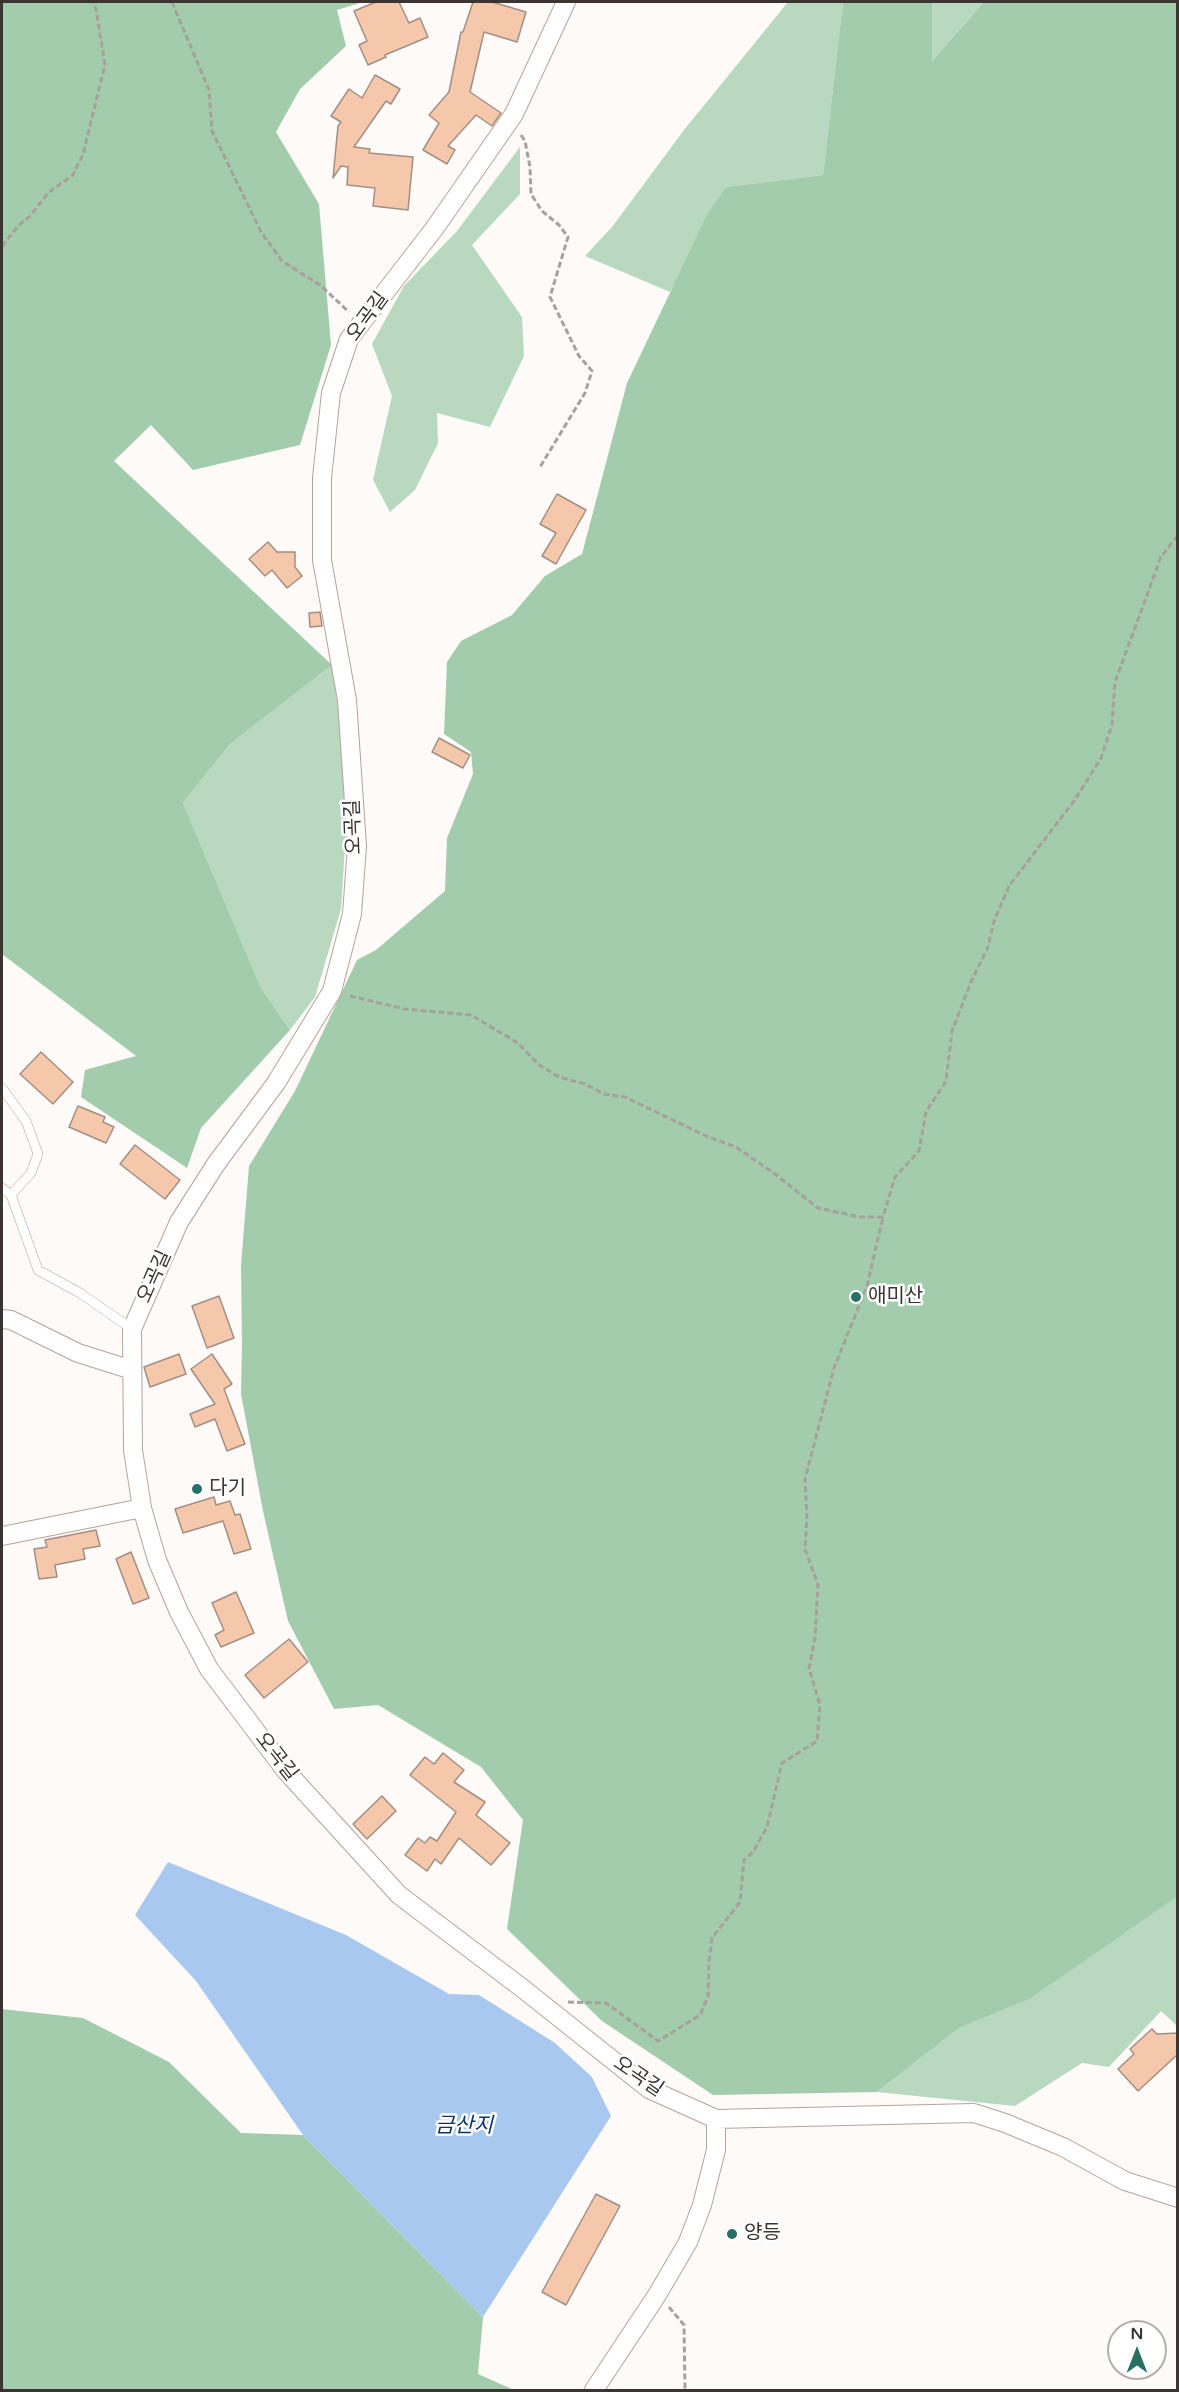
<!DOCTYPE html>
<meta charset="utf-8">
<style>
body{margin:0}
#map{position:relative;width:1179px;height:2392px;overflow:hidden;background:#fefaf8;font-family:"Varela Round",sans-serif}
canvas{display:block}
.frame{position:absolute;inset:0;border:3px solid #3c3430;pointer-events:none}
.north{position:absolute;left:1107px;top:2320px;width:60px;height:60px;box-sizing:border-box;background:#fff;border:2px solid #b1aeac;border-radius:50%;rotate:0deg;font-size:16px;font-weight:700;line-height:24px;text-align:center;color:#3c3430}
.north::after{content:'';display:block;margin:auto;width:21px;height:27px;background:#286f66;clip-path:polygon(50% 0,100% 100%,50% 72%,0 100%)}
</style>
<div id="map">
<canvas width="1179" height="2392"></canvas>
<div class="frame"></div>
<div class="north">N</div>
</div>
<script>
const c = document.querySelector('canvas').getContext('2d');
c.lineJoin = 'round';
function fillPath(path, color) { c.fillStyle = color; c.fill(path, 'evenodd'); }
const poly = rows => new Path2D(rows.map(r => 'M' + r).join(''));
function strokePath(path, color, width, dash) { c.strokeStyle = color; c.lineWidth = width; c.lineCap = dash ? 'butt' : 'round'; c.setLineDash(dash || []); c.stroke(path); }
function label(font, color, halo, rows, align = 'center') {
  c.font = font + ' "Varela Round","Noto Sans KR",sans-serif'; c.lineWidth = 5; c.setLineDash([]); c.textBaseline = 'middle'; c.strokeStyle = halo; c.fillStyle = color; for (const [text, x, y, turn = 0] of rows) {
    c.save(); c.translate(x, y); c.rotate((+turn || 0) * Math.PI / 180); c.textAlign = isNaN(turn) ? turn : align; if (halo) c.strokeText(text, 0, 0); c.fillText(text, 0, 0); c.restore();
  }
}
fillPath(poly([
 [788,2,843,2,823,175,726,187,670,292,585,256,612,227,684,130],
 [932,2,984,2,932,61],
 [520,147,520,194,472,245,522,317,524,356,490,427,437,413,438,443,415,490,390,512,373,480,392,396,372,344,404,286,457,231],
 [332,665,344,750,346,831,341,909,315,997,290,1030,261,988,183,803,230,744],
 [1177,1897,1177,2026,1161,2011,1109,2067,1082,2063,1015,2106,877,2092,959,2028,1030,1999]
]), '#b8d8bf');
fillPath(poly([
 [2,2,363,2,337,10,346,46,300,89,276,132,319,204,331,345,300,445,193,470,151,425,114,461,332,665,230,744,183,803,261,988,290,1030,201,1128,187,1168,81,1097,85,1070,136,1056,2,954],
 [843,2,932,2,932,61,984,2,1177,2,1177,1897,1030,1999,959,2028,877,2092,713,2095,602,2021,507,1929,523,1820,481,1767,378,1705,334,1709,288,1621,263,1511,241,1394,242,1346,241,1265,249,1166,295,1091,357,960,376,950,445,891,447,838,473,774,471,752,444,734,447,662,461,641,512,615,545,576,582,554,627,383,706,217,726,187,823,175],
 [2,2009,83,2018,169,2062,241,2133,303,2135,483,2317,478,2374,514,2390,2,2390]
]), '#a2ccab');
fillPath(poly([
 [168,1862,346,1935,449,1994,479,1995,555,2043,592,2077,611,2116,483,2317,303,2135,196,1981,135,1915]
]), '#a9c8ef');
const building = poly([
 [376,2,399,2,409,23,420,18,428,37,385,55,386,57,368,65,359,45,367,41,354,11,376,2],
 [473,2,492,2,526,12,517,42,484,32,470,92,501,113,492,126,476,115,448,146,455,150,447,164,423,150,439,123,429,115,449,92,461,32,463,32,473,2],
 [375,75,400,89,391,104,386,101,354,147,370,149,369,153,413,157,408,210,373,206,375,188,347,185,348,167,341,166,333,178,338,126,341,122,331,116,349,89,362,98,375,75],
 [557,494,586,510,556,564,542,556,556,533,540,524,557,494],
 [268,542,277,552,295,552,295,567,302,576,287,588,272,570,265,576,249,559,268,542],
 [320,612,322,626,310,627,309,613,320,612],
 [439,738,470,755,463,768,432,752,439,738],
 [41,1052,73,1082,53,1104,20,1074,41,1052],
 [78,1106,105,1117,103,1122,114,1127,106,1143,69,1127,78,1106],
 [135,1145,180,1180,165,1199,120,1164,135,1145],
 [219,1296,234,1338,207,1348,192,1306,219,1296],
 [179,1354,186,1374,150,1387,144,1367,179,1354],
 [212,1354,232,1384,224,1389,245,1444,227,1451,215,1419,195,1427,190,1414,215,1404,191,1369,212,1354],
 [214,1497,216,1505,230,1501,235,1515,240,1514,251,1549,234,1554,223,1521,183,1533,175,1509,214,1497],
 [96,1530,100,1546,83,1549,85,1559,55,1565,57,1577,39,1579,34,1549,47,1547,45,1540,96,1530],
 [131,1552,149,1598,133,1604,116,1559,131,1552],
 [236,1592,254,1633,221,1647,215,1635,224,1630,212,1603,236,1592],
 [289,1639,308,1662,264,1698,245,1675,289,1639],
 [443,1753,464,1770,454,1782,485,1802,476,1815,510,1843,491,1865,459,1838,441,1864,435,1859,427,1871,405,1855,418,1838,425,1843,430,1837,437,1841,456,1812,410,1775,425,1757,434,1764,443,1753],
 [382,1796,396,1811,367,1839,353,1824,382,1796],
 [1152,2029,1157,2034,1178,2033,1178,2054,1138,2091,1118,2069,1134,2054,1130,2049,1152,2029],
 [596,2194,620,2206,566,2305,542,2292,596,2194]
]);
fillPath(building, '#f5c7ab');
strokePath(building, '#a28f84', 1.5);
const service = poly([
 [2,1088,26,1121,38,1154,31,1173,11,1195],
 [2,1188,11,1195,38,1270,80,1293,132,1329]
]);
const minor = poly([
 [566,2,514,114,434,229,349,339,331,393,322,478,322,560,347,700,357,846,352,914,332,991,276,1083,216,1164,179,1222,132,1329,133,1450,142,1508,157,1560,179,1612,209,1669,286,1771,399,1895,522,1988,649,2089,716,2119,716,2150,702,2205,688,2242,657,2295,594,2390],
 [2,1319,11,1320,78,1353,132,1370],
 [2,1536,142,1508],
 [716,2119,974,2113,1005,2123,1063,2147,1125,2181,1178,2198]
]);
strokePath(service, '#b6a398', 10);
strokePath(minor, '#b6a398', 20);
strokePath(poly([
 [172,2,209,90,212,131,261,232,282,261,320,285,349,312],
 [521,135,525,141,530,167,531,194,542,211,559,225,568,237,550,297,579,356,592,371,585,393,540,467],
 [2,246,19,225,30,216,48,193,73,175,83,154,105,65,96,9,93,2],
 [350,996,405,1009,471,1015,518,1043,538,1064,559,1077,585,1084,604,1094,625,1097,706,1136,736,1147,775,1174,818,1208,860,1217,883,1217,895,1177,919,1151,926,1112,946,1081,952,1031,971,982,988,947,994,921,1009,886,1074,801,1101,758,1112,725,1115,682,1161,557,1178,535],
 [568,2002,606,2003,658,2041,700,2015,708,1997,709,1962,712,1938,740,1902,744,1860,753,1852,767,1827,782,1763,817,1741,820,1705,809,1668,815,1638,818,1585,805,1549,807,1517,805,1479,834,1368,867,1286,883,1217],
 [669,2307,684,2325,685,2390]
]), '#a7a19e', 3, [6, 3]);
strokePath(service, '#fff', 9);
strokePath(minor, '#fff', 18);
for (const [x, y, r, color] of [
 [856,1297,6,"#286f66"],
 [197,1489,6,"#286f66"],
 [732,2234,6,"#286f66"]
]) { const dot = new Path2D(); dot.arc(x, y, r, 0, 2 * Math.PI); c.fillStyle = color; c.fill(dot); strokePath(dot, '#fff', 2); }
label('20px', '#3c3430', '#fff', [
 ["오곡길",368,317,-54],
 ["오곡길",354,827,-92],
 ["오곡길",155,1277,-66],
 ["오곡길",276,1757,52],
 ["오곡길",638,2077,34]
]);
label('20px', '#3c3430', '#fff', [
 ["애미산",868,1297],
 ["다기",209,1489],
 ["양등",744,2234]
], 'left');
label('italic 21px', '#0b3665', '#fff', [
 ["금산지",464,2126]
]);
</script>
